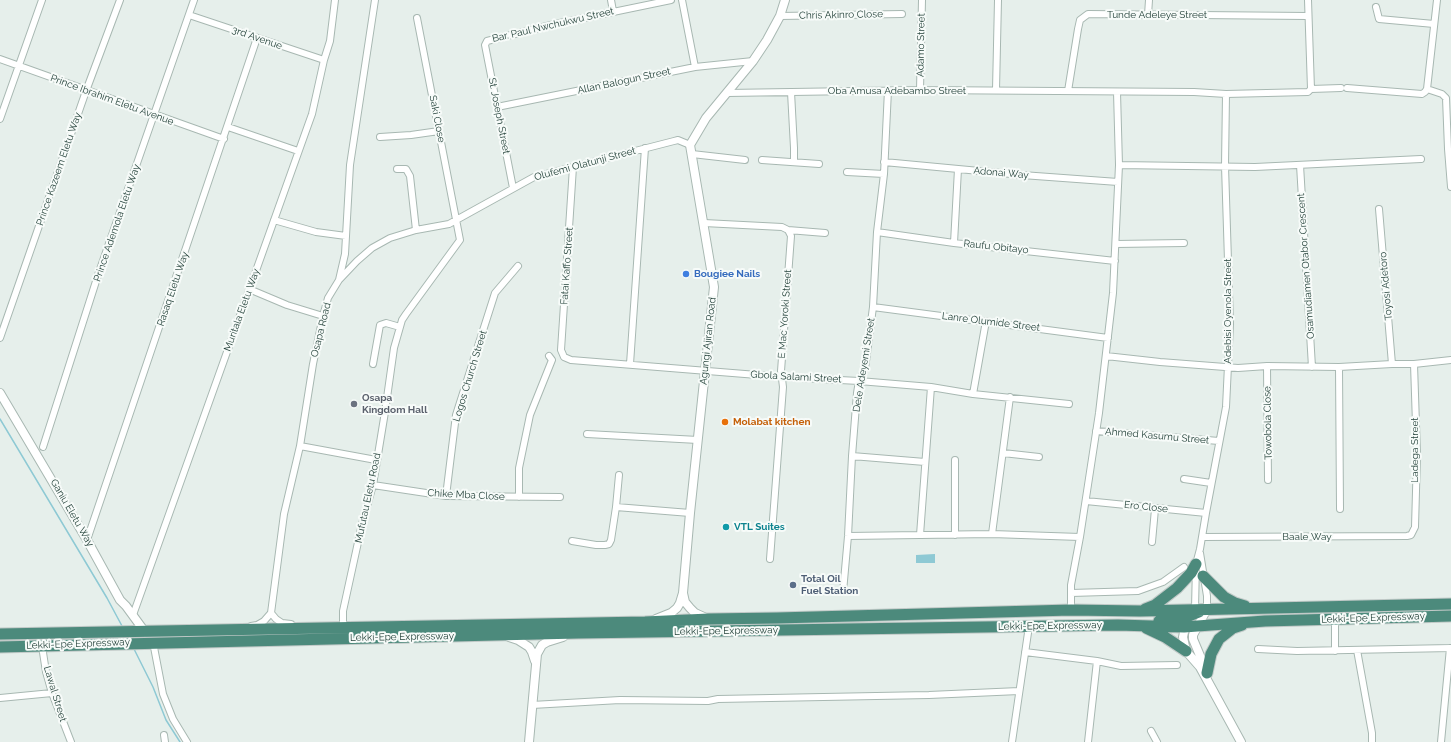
<!DOCTYPE html>
<style>
body{margin:0}
canvas{display:block;background:#e6efeb}
</style>
<canvas width="1451" height="742"></canvas>
<script>
const c = document.querySelector('canvas').getContext('2d');
c.lineJoin = 'round';
function fillPath(path, color) { c.fillStyle = color; c.fill(path, 'evenodd'); }
const poly = rows => new Path2D(rows.map(r => 'M' + r).join(''));
function strokePath(path, color, width, dash) { c.strokeStyle = color; c.lineWidth = width; c.lineCap = dash ? 'butt' : 'round'; c.setLineDash(dash || []); c.stroke(path); }
function label(font, color, halo, rows, align = 'center') {
  c.font = font + ' Raleway,sans-serif'; c.lineWidth = 4; c.setLineDash([]); c.textBaseline = 'middle'; c.strokeStyle = halo; c.fillStyle = color; for (const [text, x, y, turn = 0] of rows) {
    c.save(); c.translate(x, y); c.rotate((+turn || 0) * Math.PI / 180); c.textAlign = isNaN(turn) ? turn : align; if (halo) c.strokeText(text, 0, 0); c.fillText(text, 0, 0); c.restore();
  }
}
fillPath(poly([
 [935,554,935,563,916,563,916,555]
]), '#8ec9d4');
strokePath(poly([
 [0,419,107,598,122,626],
 [133,647,153,687,166,720,180,742]
]), '#8ec9d4', 1.5);
const minor = poly([
 [611,0,613,11],
 [682,0,695,67],
 [1376,7,1379,19,1434,24],
 [189,15,324,60],
 [1148,15,1149,0],
 [780,16,902,14],
 [0,59,224,139],
 [1347,88,1422,94,1425,92,1427,89,1437,0],
 [1311,89,1341,88],
 [1427,89,1442,94,1446,98,1448,149,1451,187],
 [920,90,922,0],
 [996,90,998,0],
 [1068,91,1078,29,1080,20,1088,14,1308,16],
 [791,92,794,148,794,161],
 [727,93,920,90,1194,92,1226,94,1308,92,1311,89,1308,0],
 [497,107,695,67,753,61],
 [0,119,42,0],
 [228,127,298,151],
 [380,137,411,135,439,131],
 [692,154,745,160],
 [762,160,819,164],
 [884,162,1022,175,1118,182],
 [1119,165,1255,167,1421,159],
 [1300,165,1312,367],
 [573,167,561,350,564,357,571,360,782,377,859,381,931,387,973,394,1069,404],
 [397,169,406,169,410,176,416,230],
 [847,172,884,174],
 [513,188,485,45,487,41,555,24,671,0],
 [1379,209,1392,364],
 [274,220,316,232,346,236],
 [704,223,782,227,788,230,791,236,781,371,783,387,770,559],
 [788,230,825,233],
 [877,232,954,243,1115,261],
 [954,243,958,169],
 [1116,244,1184,243],
 [339,280,357,261,372,248,390,238,416,230,449,224,534,177,674,141,678,140,690,145],
 [249,289,287,305,323,316],
 [873,307,1108,338],
 [0,338,86,91,120,0],
 [1106,356,1160,362,1238,368,1267,366,1339,367,1392,364,1414,364,1451,360],
 [373,364,380,325,386,323,400,327],
 [630,364,645,148],
 [1267,366,1268,480],
 [1339,367,1340,509],
 [973,394,986,321],
 [1096,431,1219,441],
 [587,434,698,440],
 [300,446,376,460],
 [43,447,98,275,194,0],
 [1003,453,1039,457],
 [852,456,925,462],
 [1184,479,1211,483],
 [373,485,446,496,560,497],
 [446,496,456,415,495,293,518,266],
 [519,497,519,468,530,415,552,360,549,356],
 [1086,501,1206,513],
 [616,507,690,513],
 [992,534,1010,397],
 [920,535,931,387],
 [955,535,955,460],
 [848,536,992,534,1080,537],
 [1202,537,1407,536,1411,535,1415,527,1417,455,1414,364],
 [87,540,257,38],
 [572,541,596,545,605,545,609,544,611,540,616,507,619,475],
 [1152,542,1155,509],
 [1200,553,1207,596,1207,609],
 [843,592,848,536,852,456,857,393,859,381,865,369,873,307,877,232,884,174,888,90],
 [1071,593,1138,591,1163,582,1184,567],
 [1195,609,1196,564,1200,549,1206,513,1226,407,1230,324,1225,166,1226,94],
 [1071,610,1071,585,1080,537,1099,413,1113,293,1119,165,1117,92],
 [271,613,284,514,300,446,313,364,323,316,328,298,339,280,345,254,350,165,375,0],
 [271,613,276,619,282,623,291,624],
 [133,615,312,114,324,60,330,41,335,0],
 [1335,620,1335,651],
 [251,626,257,625,264,621,271,613],
 [343,627,343,611,362,524,373,485,385,412,394,348,402,320,406,314,460,240,417,18],
 [153,642,163,694,173,719,187,742],
 [42,646,46,672,52,693,71,742],
 [1258,649,1297,651,1451,648],
 [1357,650,1372,733,1372,742],
 [1025,652,1097,661,1121,666,1177,665],
 [0,698,52,693],
 [532,705,620,700,708,701,718,699,929,695,1019,691],
 [1151,731,1157,742],
 [164,735,165,742],
 [1012,742,1029,626],
 [1088,742,1097,661],
 [1441,742,1450,648]
]);
const tertiary = poly([
 [0,393,87,540,120,600,126,606,145,632],
 [683,593,685,602,690,608,695,613,706,618],
 [656,619,671,613,677,608,680,603,683,593,690,513,714,287,690,145,706,118,753,61,767,40,780,16,785,0],
 [1186,623,1183,637,1186,651,1200,667,1241,742],
 [509,637,518,640,529,647,532,652,535,661],
 [1206,670,1193,639,1193,635,1207,609],
 [529,742,537,654,542,645,547,642,563,637]
]);
const trunk = poly([
 [1203,576,1224,597,1235,603,1245,606],
 [1145,609,1155,605,1177,588,1191,573,1196,564],
 [1159,621,1189,616,1199,612],
 [1146,628,1165,637,1186,651],
 [0,634,645,622,709,619,777,618,1071,610,1140,611,1451,604],
 [0,647,578,633,1118,625,1184,627,1265,621,1451,616],
 [1207,673,1211,654,1219,639,1233,628,1242,625]
]);
strokePath(minor, '#a8b8b2', 8);
strokePath(tertiary, '#a8b8b2', 10);
strokePath(trunk, '#c2cac8', 13);
strokePath(minor, '#fff', 6);
strokePath(tertiary, '#fff', 8);
strokePath(trunk, '#4c8a7c', 11);
for (const [x, y, r, color] of [
 [686,274,4,"#3f7fe0"],
 [354,404,4,"#6b7280"],
 [725,422,4,"#e8710a"],
 [726,527,4,"#0f9aa8"],
 [793,585,4,"#5c6f8a"]
]) { const dot = new Path2D(); dot.arc(x, y, r, 0, 2 * Math.PI); c.fillStyle = color; c.fill(dot); strokePath(dot, '#f7fbf9', 1.5); }
label('10px', '#24423a', '#f7fbf9', [
 ["Chris Akinro Close",841,15,-1],
 ["Tunde Adeleye Street",1157,15],
 ["Bar. Paul Nwchukwu Street",553,25,-13],
 ["3rd Avenue",257,38,19],
 ["Adamo Street",921,45,-89],
 ["Allan Balogun Street",624,81,-12],
 ["Oba Amusa Adebambo Street",897,91],
 ["Prince Ibrahim Eletu Avenue",112,100,20],
 ["St. Joseph Street",499,116,79],
 ["Saki Close",437,119,79],
 ["Olufemi Olatunji Street",585,164,-15],
 ["Prince Kazeem Eletu Way",59,169,-71],
 ["Adonai Way",1001,173,5],
 ["Prince Ademola Eletu Way",117,223,-71],
 ["Raufu Obitayo",996,247,6],
 ["Fatai Kaffo Street",567,266,-86],
 ["Osamudiamen Otabor Crescent",1306,266,-94],
 ["Toyosi Adetoro",1386,286,-95],
 ["Rasaq Eletu Way",173,289,-71],
 ["Muritala Eletu Way",242,310,-70],
 ["Adebisi Oyenola Street",1228,311,-90],
 ["E Mac Yoroki Street",785,314,-86],
 ["Lanre Olumide Street",991,322,7],
 ["Osapa Road",321,330,-76],
 ["Agungi Ajiran Road",708,341,-84],
 ["Dele Adeyemi Street",864,365,-81],
 ["Logos Church Street",470,376,-73],
 ["Gbola Salami Street",796,377,3],
 ["Towobola Close",1268,423,-91],
 ["Ahmed Kasumu Street",1157,436,5],
 ["Ladega Street",1415,450,-90],
 ["Chike Mba Close",466,495,3],
 ["Mufutau Eletu Road",368,498,-78],
 ["Ero Close",1146,507,6],
 ["Ganiu Eletu Way",72,513,60],
 ["Baale Way",1307,537],
 ["Lekki-Epe Expressway",1373,618,-2],
 ["Lekki-Epe Expressway",1050,626,-1],
 ["Lekki-Epe Expressway",726,631,-1],
 ["Lekki-Epe Expressway",402,637,-1],
 ["Lekki-Epe Expressway",78,644,-2],
 ["Lawal Street",55,694,73]
]);
label('bold 10px', '#366cbe', '#f7fbf9', [
 ["Bougiee Nails",694,274]
], 'left');
label('bold 10px', '#5b616d', '#f7fbf9', [
 ["Osapa",362,398],
 ["Kingdom Hall",362,410]
], 'left');
label('bold 10px', '#c56008', '#f7fbf9', [
 ["Molabat kitchen",733,422]
], 'left');
label('bold 10px', '#0d838f', '#f7fbf9', [
 ["VTL Suites",734,527]
], 'left');
label('bold 10px', '#4e5e75', '#f7fbf9', [
 ["Total Oil",801,579],
 ["Fuel Station",801,591]
], 'left');
</script>
